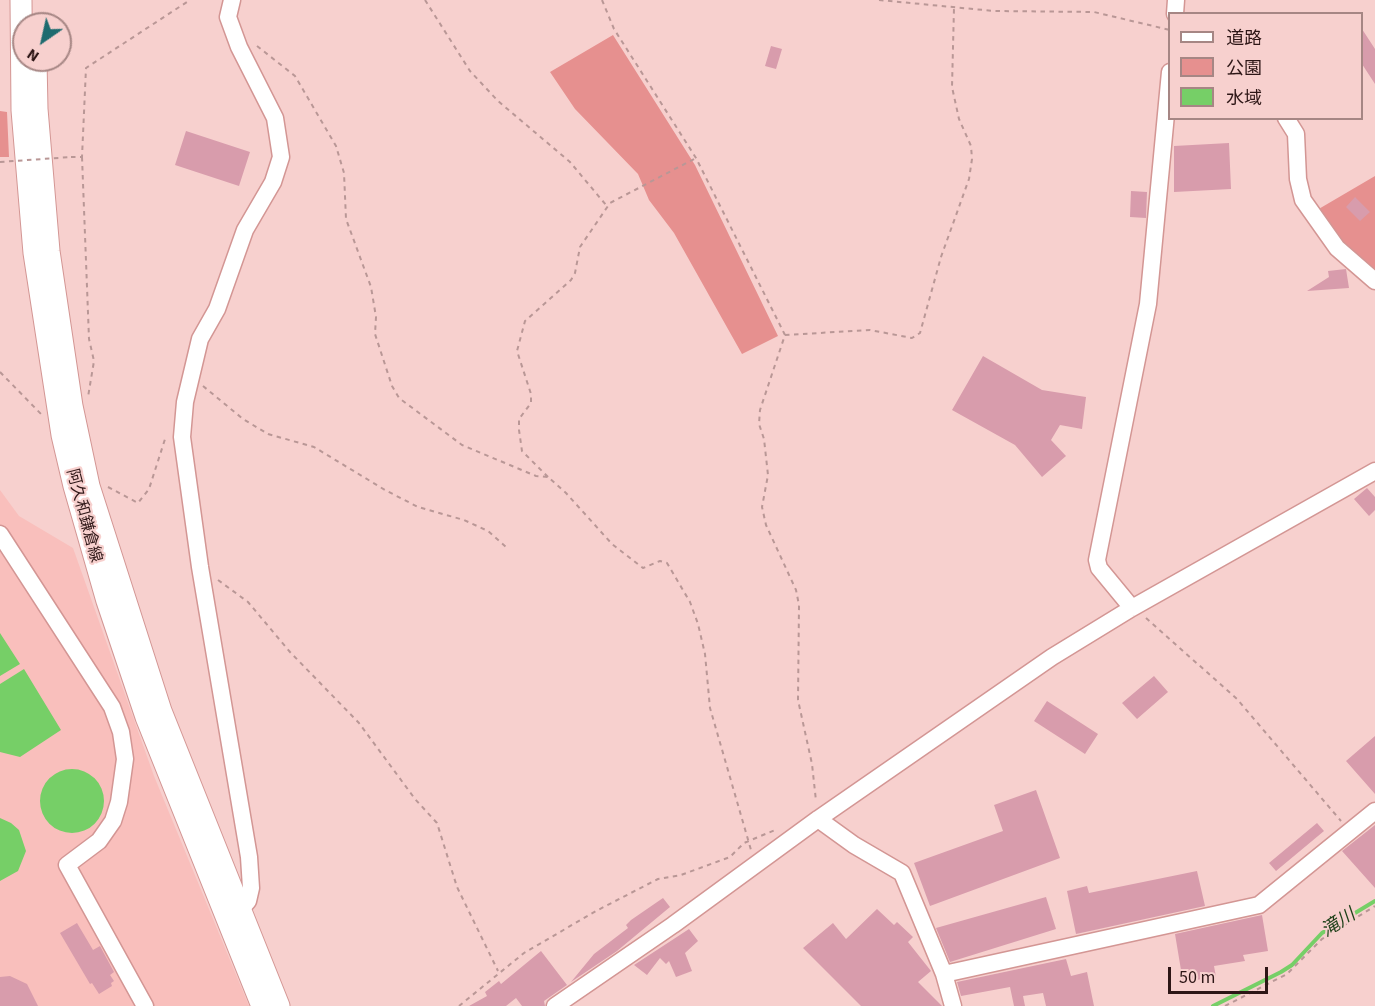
<!DOCTYPE html>
<meta charset="utf-8">
<style>
body{margin:0}
#map{position:relative;width:1375px;height:1006px;overflow:hidden;background:#f7d0ce;font-family:"Source Sans 3","Noto Sans JP",sans-serif}
canvas{display:block}
.legend{position:absolute;left:1168px;top:12px;width:195px;height:108px;box-sizing:border-box;background:#f7d0ce;border:2px solid #a68684;margin:0;padding:8px 10px;list-style:none;font-size:18px;color:#2d1616}
.legend li{display:flex;align-items:center;gap:12px;height:30px}
.legend b{width:30px;border:2px solid #a68684}
.north{position:absolute;left:12px;top:12px;width:60px;height:60px;box-sizing:border-box;background:#f7d0ce;border:2px solid #a68684;border-radius:50%;rotate:214deg;font-size:16px;font-weight:700;line-height:24px;text-align:center;color:#2d1616}
.north::after{content:'';display:block;margin:auto;width:21px;height:27px;background:#1e6b6f;clip-path:polygon(50% 0,100% 100%,50% 72%,0 100%)}
.scale{position:absolute;left:1168px;top:967px;width:100px;height:27px;box-sizing:border-box;border:3px solid #2d1616;border-top:0;padding-left:8px;font-size:18px;line-height:21px;white-space:nowrap;color:#2d1616;-webkit-text-stroke:4px #f7d0ce;paint-order:stroke}
</style>
<div id="map">
<canvas width="1375" height="1006"></canvas>
<ul class="legend">
<li><b style="height:8px;background:#fff"></b>道路</li>
<li><b style="height:16px;background:#e6908f"></b>公園</li>
<li><b style="height:16px;background:#76cf67"></b>水域</li>
</ul>
<div class="north">N</div>
<div class="scale">50 m</div>
</div>
<script>
const c = document.querySelector('canvas').getContext('2d');
c.lineJoin = 'round';
function fillPath(path, color) { c.fillStyle = color; c.fill(path, 'evenodd'); }
const poly = rows => new Path2D(rows.map(r => 'M' + r).join(''));
function strokePath(path, color, width, dash) { c.strokeStyle = color; c.lineWidth = width; c.lineCap = dash ? 'butt' : 'round'; c.setLineDash(dash || []); c.stroke(path); }
function label(font, color, halo, rows, align = 'center') {
  c.font = font + ' "Source Sans 3","Noto Sans JP",sans-serif'; c.lineWidth = 4.5; c.setLineDash([]); c.textBaseline = 'middle'; c.strokeStyle = halo; c.fillStyle = color; for (const [text, x, y, turn = 0] of rows) {
    c.save(); c.translate(x, y); c.rotate((+turn || 0) * Math.PI / 180); c.textAlign = isNaN(turn) ? turn : align; if (halo) c.strokeText(text, 0, 0); c.fillText(text, 0, 0); c.restore();
  }
}
fillPath(poly([
 [0,490,19,516,73,548,154,776,249,1006,0,1006]
]), '#f9bfbc');
fillPath(poly([
 [613,35,695,165,778,336,742,354,674,233,649,200,638,174,575,109,550,72],
 [0,111,7,112,9,157,0,157],
 [1375,176,1375,276,1360,264,1317,210]
]), '#e6908f');
fillPath(poly([
 [0,633,20,664,0,676],
 [24,669,61,730,20,757,0,752,0,684],
 '40 801a32 32 0 1 1 64 0a32 32 0 1 1-64 0Z',
 [0,818,11,823,19,830,26,851,18,871,0,881]
]), '#76cf67');
strokePath(poly([
 [1213,1006,1281,972,1292,965,1322,933,1375,901]
]), '#76cf67', 4);
fillPath(poly([
 [1362,29,1375,49,1375,84,1362,64],
 [771,46,782,49,776,69,765,66],
 [186,131,250,152,239,186,175,165],
 [1229,143,1231,189,1174,192,1174,146],
 [1131,191,1147,192,1146,218,1130,217],
 [1355,197,1370,212,1360,221,1346,207],
 [1346,269,1349,288,1307,291,1329,277,1328,271],
 [983,356,1042,390,1086,397,1082,429,1060,425,1051,440,1066,456,1042,477,1015,445,952,410],
 [1367,488,1375,497,1375,510,1369,516,1354,499],
 [1154,676,1168,692,1137,719,1122,703],
 [1047,701,1098,734,1085,754,1034,721],
 [1375,736,1375,794,1346,761],
 [1036,790,1060,858,930,906,914,863,1003,831,994,805],
 [1317,823,1324,831,1276,871,1269,863],
 [1375,825,1375,888,1342,851],
 [1197,871,1205,906,1076,934,1067,891,1087,886,1089,893],
 [1046,897,1056,929,950,962,936,928],
 [663,898,670,907,617,951,571,982,594,954,628,928,626,925,631,920],
 [877,909,894,925,897,922,913,937,908,942,931,971,918,982,942,1006,861,1006,803,948,833,923,846,939],
 [1262,915,1268,951,1243,955,1245,961,1214,966,1216,977,1183,982,1175,934],
 [77,923,93,950,100,946,114,972,110,975,114,981,111,983,112,986,99,994,92,983,90,984,60,933],
 [689,929,698,941,685,953,692,971,676,977,669,961,666,964,660,958,647,975,634,965],
 [541,951,567,985,544,1001,545,1006,522,1006,516,998,506,1006,469,1006,487,996,485,992,499,981,501,984],
 [1066,959,1071,976,1087,972,1094,1006,1046,1006,1043,993,1023,996,1025,1006,1014,1006,1010,987,961,996,957,982],
 [10,976,27,984,38,1006,0,1006,0,977]
]), '#d89cac');
const minor = poly([
 [232,0,228,17,239,47,275,118,281,157,273,182,245,230,217,309,200,339,185,402,182,437,200,567,249,857,251,888,248,901,241,909],
 [1175,14,1176,0],
 [1286,118,1296,134,1298,179,1303,200,1337,248,1375,281],
 [0,534,112,707,121,732,125,759,119,802,113,821,99,841,67,865,145,1006],
 [1132,608,1099,568,1097,560,1148,304,1170,72],
 [818,819,854,845,902,873,944,974,953,1006],
 [944,974,1259,905,1375,811],
 [555,1006,673,925,818,819,1052,657,1132,608,1375,471]
]);
const major = poly([
 [21,0,22,110,34,253,62,435,74,486,107,601,146,717,262,1006],
 [36,60,37,109,49,251,72,406,89,486,161,711,279,1006]
]);
strokePath(minor, '#d39694', 19);
strokePath(major, '#d39694', 23);
strokePath(poly([
 [425,0,470,71,498,101,570,162,606,205],
 [602,0,614,29,696,158,785,335,760,410,759,424,764,439,768,475,762,507,766,525,796,590,799,605,798,700,812,764,816,801],
 [879,0,994,11,1094,12,1170,30],
 [257,46,295,76,336,146,344,173,346,219,371,287,376,317,375,334,392,386,399,398,462,445,536,476,548,477,566,493,612,544,643,568,660,561,667,563,690,602,698,624,705,654,710,708,751,850],
 [71,157,82,157,86,68,190,0],
 [82,157,89,339,94,361,88,397],
 [785,335,870,330,912,338,920,333,941,257,969,179,972,159,971,146,959,119,952,87,954,8],
 [0,372,41,414],
 [203,386,243,419,268,434,314,447,385,490,418,507,464,520,488,531,506,547],
 [548,477,522,451,519,430,519,419,531,403,531,394,517,351,525,321,571,280,575,273,580,247,610,203,696,158],
 [108,487,138,503,149,489,166,436],
 [218,580,248,602,290,652,359,723,415,799,437,823,457,887,498,971],
 [1146,618,1237,699,1341,821],
 [459,1006,524,953,596,911,658,879,681,875,730,857,744,843,775,830],
 [1225,1006,1287,974,1322,939,1375,906]
]), '#b99796', 2, [4.5, 4.5]);
strokePath(minor, '#fff', 16);
strokePath(major, '#fff', 21);
strokePath(poly([
 [0,162,71,157]
]), '#b99796', 2, [4.5, 4.5]);
label('16px', '#2d1616', '#f7d0ce', [
 ["阿久和鎌倉線",83,516,75]
]);
label('italic 18px', '#1c3f17', '#f7d0ce', [
 ["滝川",1339,924,-33]
]);
</script>
